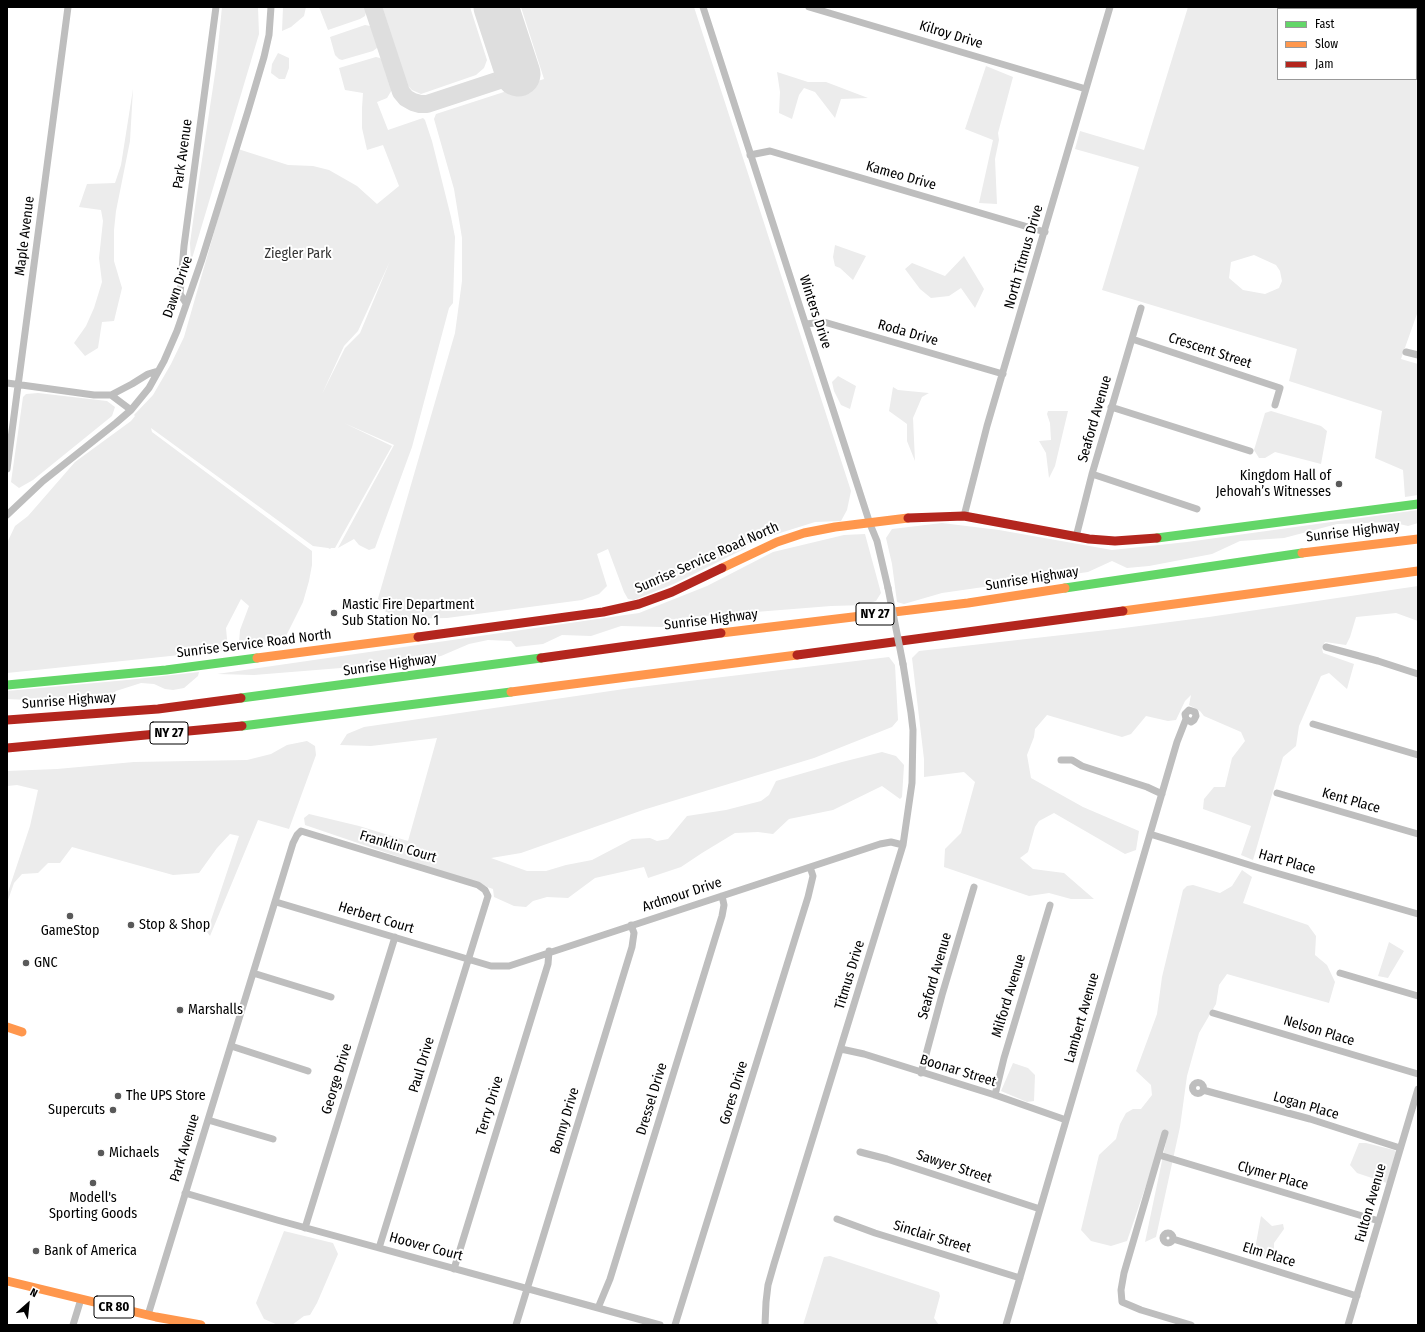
<!DOCTYPE html>
<meta charset="utf-8">
<style>
body{margin:0}
#map{position:relative;width:1425px;height:1332px;overflow:hidden;background:#fff;font-family:"Fira Sans Condensed",sans-serif}
canvas{display:block}
.frame{position:absolute;inset:0;border:8px solid #000;pointer-events:none}
.legend{position:absolute;left:1277px;top:8px;width:140px;height:72px;box-sizing:border-box;background:#fff;border:1px solid #999;margin:0;padding:5px 7px;list-style:none;font-size:12px;color:#000}
.legend li{display:flex;align-items:center;gap:8px;height:20px}
.legend b{width:20px;border:1px solid #999}
.north{position:absolute;left:8px;top:1284px;width:40px;height:40px;-webkit-text-stroke:3px #fff;paint-order:stroke;rotate:27deg;font-size:11px;font-weight:700;line-height:16px;text-align:center;color:#000}
.north::after{content:'';display:block;margin:auto;width:14px;height:18px;background:#000;clip-path:polygon(50% 0,100% 100%,50% 72%,0 100%)}
</style>
<div id="map">
<canvas width="1425" height="1332"></canvas>
<div class="frame"></div>
<ul class="legend">
<li><b style="height:5px;background:#63d668"></b>Fast</li>
<li><b style="height:5px;background:#ff974d"></b>Slow</li>
<li><b style="height:5px;background:#b3261e"></b>Jam</li>
</ul>
<div class="north">N</div>
</div>
<script>
const c = document.querySelector('canvas').getContext('2d');
c.lineJoin = 'round';
function fillPath(path, color) { c.fillStyle = color; c.fill(path, 'evenodd'); }
const poly = rows => new Path2D(rows.map(r => 'M' + r).join(''));
function strokePath(path, color, width, dash) { c.strokeStyle = color; c.lineWidth = width; c.lineCap = dash ? 'butt' : 'round'; c.setLineDash(dash || []); c.stroke(path); }
function label(font, color, halo, rows, align = 'center') {
  c.font = font + ' "Fira Sans Condensed",sans-serif'; c.lineWidth = 4; c.setLineDash([]); c.textBaseline = 'middle'; c.strokeStyle = halo; c.fillStyle = color; for (const [text, x, y, turn = 0] of rows) {
    c.save(); c.translate(x, y); c.rotate((+turn || 0) * Math.PI / 180); c.textAlign = isNaN(turn) ? turn : align; if (halo) c.strokeText(text, 0, 0); c.fillText(text, 0, 0); c.restore();
  }
}
fillPath(poly([
 [222,7,258,7,259,34,191,262,190,243,197,193,216,67],
 [283,7,306,7,304,16,291,27,282,31],
 [319,7,366,7,367,9,365,16,360,19,328,30],
 [380,7,470,7,487,60,484,68,476,75,421,94,412,90,404,82],
 [521,7,694,7,851,491,847,510,841,521,815,522,745,544,746,548,676,583,634,600,628,599,624,592,608,549,597,554,607,586,599,594,582,600,447,618,402,619,380,609,377,602,455,333,462,281,462,238,454,189,434,119,436,114,544,79],
 [1188,7,1418,7,1418,311,1401,359,1418,364,1418,495,1405,497,1403,470,1375,458,1382,411,1289,381,1297,349,1102,290,1139,167,1075,149,1080,131,1144,150],
 [1278,9,1416,9,1416,79,1278,79],
 [1254,255,1276,265,1280,271,1282,281,1279,288,1265,294,1243,290,1229,278,1231,262],
 [365,25,370,26,374,30,377,42,377,48,373,51,342,60,339,59,335,55,330,37],
 [278,53,289,58,289,68,285,79,279,79,271,73,272,64],
 [376,57,380,58,385,62,393,88,387,98,377,102,388,130,423,118,425,120,432,141,451,217,455,237,453,303,449,308,412,447,375,548,369,550,359,545,354,539,338,548,394,445,344,423,392,446,335,548,331,548,330,549,328,548,313,546,151,428,152,432,312,551,312,565,309,581,303,602,283,642,248,643,239,642,240,630,249,606,241,599,226,628,228,650,7,673,7,543,15,526,28,516,75,462,131,421,135,416,134,415,153,395,171,364,184,337,238,149,288,165,313,166,329,170,357,186,377,204,399,186,383,145,367,150,362,128,362,108,363,93,345,90,339,68],
 [390,261,360,333,345,348,322,394,344,346,358,331],
 [986,66,1013,77,998,133,999,140,995,159,997,204,979,203,993,140,965,129],
 [777,72,808,82,826,82,868,98,841,99,835,118,815,92,804,88,799,95,792,119,779,113,780,92],
 [133,89,130,141,116,211,114,230,114,261,122,288,114,321,102,322,98,348,85,356,74,343,86,326,94,308,102,282,99,258,103,221,101,210,79,207,87,184,115,183,121,165],
 [835,245,866,256,853,280,840,268,835,266,833,257],
 [964,256,984,289,975,308,961,288,949,296,931,298,920,289,905,269,912,263,945,276],
 [838,376,856,386,850,409,841,405,834,391,832,382],
 [893,387,898,390,929,393,922,397,913,418,915,461,907,441,907,424,889,411],
 [38,393,107,401,115,407,112,416,33,480,19,488,11,482,23,397,26,394],
 [1048,411,1068,411,1055,466,1049,478,1046,453,1039,441,1051,440,1050,423,1047,414],
 [1271,411,1321,426,1327,431,1321,464,1275,452,1265,458,1259,458,1254,450,1265,413],
 [1418,510,1418,523,1408,526,1391,522,1337,524,1284,538,1240,541,1212,554,1149,566,1127,568,1112,561,1088,572,942,593,904,604,897,602,892,564,886,538,892,529,942,523,999,530,1112,550,1187,542],
 [865,534,881,593,876,601,865,605,831,606,680,618,662,627,621,626,591,636,562,635,543,644,516,647,511,641,488,640,469,644,441,656,415,661,400,667,341,668,254,675,217,674,639,613,707,586,773,552,844,535],
 [1418,586,1418,621,1396,613,1356,617,1350,637,1346,645,1325,642,1322,648,1323,653,1354,664,1347,689,1329,673,1321,676,1299,726,1296,746,1283,757,1253,860,1241,855,1251,826,1203,809,1204,799,1214,787,1225,787,1232,758,1245,741,1241,732,1204,716,1200,711,1189,705,1191,695,1185,701,1176,720,1168,721,1146,716,1131,734,1122,737,1047,715,1035,729,1034,737,1027,755,1031,778,1083,807,1139,831,1136,850,1125,854,1054,813,1039,821,1035,827,1028,852,1020,858,1033,869,1064,873,1094,899,1071,899,1049,893,1029,896,944,867,945,849,961,833,975,782,964,772,924,777,924,759,912,658,919,651,1116,629,1209,617],
 [889,657,895,665,898,720,892,727,814,758,643,810,521,853,491,858,527,871,546,871,566,865,592,860,632,839,650,838,657,841,668,839,687,816,726,810,761,801,769,795,776,781,842,762,882,752,896,756,904,765,902,797,900,799,882,786,833,810,789,819,773,834,758,832,735,833,702,853,681,867,648,878,644,867,595,878,568,898,547,897,533,901,526,907,514,906,494,897,493,889,305,825,304,818,309,814,359,826,408,841,437,738,371,746,340,745,347,734,364,727,631,688],
 [199,672,198,676,184,688,173,690,165,689,154,684,141,683,116,691,103,701,86,701,55,697,50,701,7,699,7,691,127,680],
 [307,741,315,746,316,755,289,829,258,820,210,936,207,932,239,836,230,834,217,848,199,873,173,875,72,847,60,863,48,863,38,873,22,874,14,883,7,903,7,895,30,826,38,790,17,785,7,786,7,771,57,769,134,762,247,760,271,754,287,745],
 [1242,870,1252,877,1243,903,1308,925,1316,936,1315,955,1327,965,1335,982,1329,1003,1227,974,1219,985,1216,1004,1199,1033,1187,1076,1180,1127,1156,1237,1145,1242,1167,1137,1157,1153,1127,1241,1111,1246,1091,1241,1081,1230,1099,1155,1116,1139,1120,1124,1126,1113,1133,1109,1141,1109,1152,1095,1151,1085,1136,1071,1157,1014,1162,977,1183,890,1187,886,1193,885,1220,893,1232,886],
 [1389,942,1404,951,1388,978,1378,976],
 [1013,1063,1028,1068,1035,1075,1034,1101,1027,1102,1001,1091],
 [1359,1143,1366,1143,1394,1150,1396,1152,1387,1183,1357,1173,1350,1165],
 [1261,1216,1272,1226,1283,1224,1284,1229,1274,1243,1274,1259,1267,1259,1255,1249],
 [284,1231,333,1243,338,1254,317,1303,310,1315,304,1316,292,1325,278,1325,264,1319,256,1303],
 [830,1256,939,1292,940,1296,934,1318,939,1325,803,1325,824,1257]
]), '#ececec');
strokePath(poly([
 [373,7,401,92,406,98,413,102,420,104,427,104,518,74]
]), '#dedede', 18);
strokePath(poly([
 [496,7,518,74]
]), '#dedede', 45);
strokePath(poly([
 [703,7,870,524,877,541,888,588],
 [809,7,1086,89],
 [750,155,770,151,1045,232],
 [186,303,180,294,184,246,216,7],
 [806,324,824,322,1003,374],
 [1132,339,1280,388,1275,405],
 [1406,352,1418,355],
 [7,383,94,395,111,395,132,384,148,374,158,371],
 [111,395,131,410],
 [1111,407,1250,451],
 [7,469,68,7],
 [1092,474,1197,509],
 [7,515,43,481,116,423,131,410,149,388,164,361,177,331,202,259,248,111,264,57,269,35,271,7],
 [964,516,987,426,1110,7],
 [1076,537,1092,474,1141,308],
 [1326,647,1378,661,1418,674],
 [1313,724,1418,755],
 [1061,760,1072,760,1082,766,1147,787,1162,794],
 [1277,793,1418,834],
 [1150,834,1259,868,1418,914],
 [276,902,491,966,509,966,880,844,891,842,903,845],
 [253,973,331,997],
 [1340,973,1418,996],
 [1213,1013,1418,1074],
 [231,1046,308,1071],
 [841,1049,864,1054,995,1095,1066,1120],
 [921,1073,942,995,974,887],
 '1192.5 1088a5.5 5.5 0 1 1 11 0a5.5 5.5 0 1 1-11 0Z',
 [1203,1090,1310,1119,1400,1148],
 [995,1095,1004,1058,1050,905],
 [208,1120,273,1139],
 [1165,1133,1124,1273,1121,1290,1122,1302,1141,1310,1191,1325],
 [860,1152,887,1159,1040,1209],
 [1159,1155,1379,1221],
 [185,1193,277,1220,660,1325],
 [837,1219,875,1233,1020,1278],
 [305,1228,395,937],
 '1163 1238a5 5 0 1 1 10 0a5 5 0 1 1-10 0Z',
 [1173,1239,1357,1296],
 [454,1269,548,964,549,951],
 [598,1308,610,1279,722,916,724,905,722,896],
 [148,1315,293,843,297,835,301,831,478,885,485,890,488,896,379,1248],
 [73,1325,81,1299],
 [516,1325,632,947,634,933,631,925],
 [675,1325,808,897,813,876,810,867],
 [765,1325,766,1302,768,1285,774,1264,903,845,912,783,913,730,911,713,903,664],
 [1006,1325,1177,742,1186,719,1185,714,1189,710,1195,712,1196,716,1194,720,1191,722,1186,719],
 [1348,1325,1418,1089]
]), '#bebebe', 7);
strokePath(poly([
 [1157,538,1418,504],
 [1065,588,1302,553],
 [7,685,166,670,257,658],
 [241,698,541,658],
 [242,726,511,692]
]), '#63d668', 9);
strokePath(poly([
 [1302,553,1418,539],
 [722,568,777,542,804,533,835,527,908,518],
 [1123,611,1418,571],
 [721,633,968,603,1065,588],
 [257,658,418,637],
 [511,692,797,655],
 [7,1027,22,1032],
 [7,1281,156,1317,201,1325]
]), '#ff974d', 9);
strokePath(poly([
 [908,518,964,516,1089,539,1115,541,1157,538],
 [418,637,603,612,639,604,672,592,722,568],
 [797,655,1123,611],
 [541,658,721,633],
 [7,720,158,709,241,698],
 [7,748,242,726]
]), '#b3261e', 9);
strokePath(poly([
 [888,588,903,664]
]), '#bebebe', 7);
for (const [x, y, r, color] of [
 [1339,484,4,"#595959"],
 [334,613,4,"#595959"],
 [70,916,4,"#595959"],
 [131,925,4,"#595959"],
 [26,963,4,"#595959"],
 [180,1010,4,"#595959"],
 [118,1096,4,"#595959"],
 [113,1110,4,"#595959"],
 [101,1153,4,"#595959"],
 [93,1183,4,"#595959"],
 [36,1251,4,"#595959"]
]) { const dot = new Path2D(); dot.arc(x, y, r, 0, 2 * Math.PI); c.fillStyle = color; c.fill(dot); strokePath(dot, '#fff', 1.5); }
for (const [x, y, w] of [
 [875,614,38],
 [169,733,38],
 [114,1307,40]
]) { const box = new Path2D(); box.roundRect(x - w / 2, y - 11, w, 22, 3); c.fillStyle = '#fff'; c.fill(box); strokePath(box, '#000', 1); }
label('bold 13px', '#000', null, [
 ["NY 27",875,614],
 ["NY 27",169,733],
 ["CR 80",114,1307]
]);
label('14px', '#000', '#fff', [
 ["Kilroy Drive",951,35,17],
 ["Park Avenue",183,154,-82],
 ["Kameo Drive",901,176,16],
 ["Maple Avenue",25,236,-83],
 ["North Titmus Drive",1024,257,-74],
 ["Dawn Drive",178,287,-71],
 ["Winters Drive",815,312,72],
 ["Roda Drive",908,333,16],
 ["Crescent Street",1210,351,18],
 ["Seaford Avenue",1095,419,-74],
 ["Sunrise Highway",1353,532,-7],
 ["Sunrise Service Road North",707,558,-24],
 ["Sunrise Highway",1032,579,-9],
 ["Sunrise Highway",711,620,-7],
 ["Sunrise Service Road North",254,644,-7],
 ["Sunrise Highway",390,665,-8],
 ["Sunrise Highway",69,701,-4],
 ["Kent Place",1351,801,16],
 ["Franklin Court",398,847,17],
 ["Hart Place",1287,862,16],
 ["Ardmour Drive",682,895,-18],
 ["Herbert Court",376,918,17],
 ["Titmus Drive",850,975,-73],
 ["Seaford Avenue",935,976,-74],
 ["Milford Avenue",1009,996,-73],
 ["Lambert Avenue",1082,1018,-74],
 ["Nelson Place",1319,1031,17],
 ["Paul Drive",422,1065,-73],
 ["Boonar Street",958,1071,17],
 ["George Drive",337,1079,-73],
 ["Gores Drive",734,1093,-73],
 ["Dressel Drive",652,1099,-73],
 ["Terry Drive",490,1106,-73],
 ["Logan Place",1306,1106,16],
 ["Bonny Drive",565,1121,-73],
 ["Park Avenue",185,1148,-73],
 ["Sawyer Street",954,1167,18],
 ["Clymer Place",1273,1176,16],
 ["Fulton Avenue",1371,1203,-74],
 ["Sinclair Street",932,1237,17],
 ["Hoover Court",426,1247,15],
 ["Elm Place",1269,1255,17]
]);
label('14px', '#333', '#fff', [
 ["Ziegler Park",298,254]
]);
label('14px', '#000', '#fff', [
 ["Kingdom Hall of",1331,476,"right"],
 ["Jehovah’s Witnesses",1331,492,"right"],
 ["Mastic Fire Department",342,605],
 ["Sub Station No. 1",342,621],
 ["Stop & Shop",139,925],
 ["GameStop",70,931,"center"],
 ["GNC",34,963],
 ["Marshalls",188,1010],
 ["The UPS Store",126,1096],
 ["Supercuts",105,1110,"right"],
 ["Michaels",109,1153],
 ["Modell's",93,1198,"center"],
 ["Sporting Goods",93,1214,"center"],
 ["Bank of America",44,1251]
], 'left');
</script>
